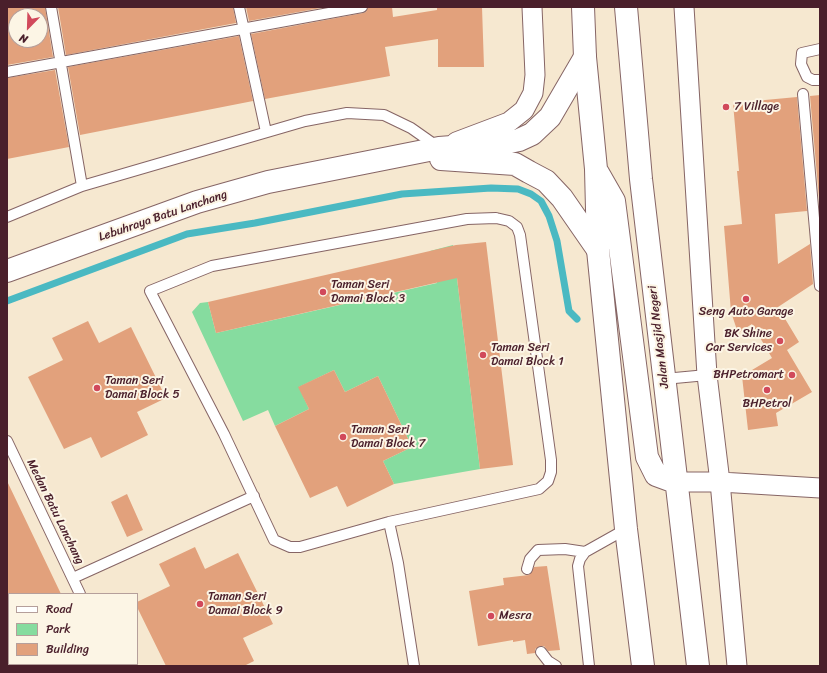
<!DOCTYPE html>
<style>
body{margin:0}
#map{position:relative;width:827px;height:673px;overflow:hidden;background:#f6e8d0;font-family:Sriracha,sans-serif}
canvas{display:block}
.frame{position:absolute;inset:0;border:8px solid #4a1f2b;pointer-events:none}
.legend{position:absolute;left:8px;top:593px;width:130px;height:72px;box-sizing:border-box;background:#fcf5e5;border:1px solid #b59f9b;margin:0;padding:5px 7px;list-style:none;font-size:12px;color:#4a1f2b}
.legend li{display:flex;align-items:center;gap:8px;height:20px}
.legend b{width:20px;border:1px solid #b59f9b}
.north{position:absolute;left:8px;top:8px;width:40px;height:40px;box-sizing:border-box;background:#fcf5e5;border:1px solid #b59f9b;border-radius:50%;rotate:203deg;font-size:11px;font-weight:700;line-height:16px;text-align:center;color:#4a1f2b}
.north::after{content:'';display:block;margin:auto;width:14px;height:18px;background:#d1495b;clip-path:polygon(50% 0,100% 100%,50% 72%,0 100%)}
</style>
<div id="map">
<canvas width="827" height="673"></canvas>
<div class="frame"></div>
<ul class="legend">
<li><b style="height:5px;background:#fff"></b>Road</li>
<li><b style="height:11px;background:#86dc9f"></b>Park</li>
<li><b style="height:11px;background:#e2a17c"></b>Building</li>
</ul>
<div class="north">N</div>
</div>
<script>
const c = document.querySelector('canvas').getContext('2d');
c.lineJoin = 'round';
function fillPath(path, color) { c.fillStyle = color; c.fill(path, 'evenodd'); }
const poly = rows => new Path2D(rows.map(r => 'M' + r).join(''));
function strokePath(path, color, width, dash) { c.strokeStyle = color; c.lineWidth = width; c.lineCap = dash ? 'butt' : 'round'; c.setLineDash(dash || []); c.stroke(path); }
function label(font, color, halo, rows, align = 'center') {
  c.font = font + ' Sriracha,sans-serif'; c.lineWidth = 4; c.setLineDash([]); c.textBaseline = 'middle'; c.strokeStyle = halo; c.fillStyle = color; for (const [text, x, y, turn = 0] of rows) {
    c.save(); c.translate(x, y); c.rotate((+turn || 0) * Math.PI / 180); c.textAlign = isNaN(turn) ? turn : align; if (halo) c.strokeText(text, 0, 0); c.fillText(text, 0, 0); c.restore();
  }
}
fillPath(poly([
 [453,245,480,469,394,484,383,461,412,447,378,376,345,392,334,370,299,387,309,409,275,426,268,410,243,421,192,312,200,303,208,302,216,333,437,283,430,251]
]), '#86dc9f');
strokePath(poly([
 [7,301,187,234,255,223,402,194,491,188,518,189,531,194,541,201,549,216,557,241,569,311,577,319]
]), '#4ab9c2', 7);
fillPath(poly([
 [7,7,45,7,53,57,7,65],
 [16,16,40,16,40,40,16,40],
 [58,7,233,7,236,23,66,55],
 [246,7,326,7,249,21],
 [368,7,392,7,393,17,437,10,437,7,482,7,484,67,438,67,438,39,385,47,390,76,265,99,251,34,363,13,366,12],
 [239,36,253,101,80,135,68,67],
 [55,70,69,147,7,159,7,78],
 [820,95,820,210,810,96],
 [797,97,807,211,775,214,778,264,810,244,813,284,778,307,799,342,787,350,812,392,776,413,778,426,748,430,742,376,772,358,752,324,738,333,731,312,724,226,742,224,737,171,739,171,733,103],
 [486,242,513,465,480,469,457,278,216,333,208,302,456,245],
 [88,321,99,343,131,327,166,398,137,412,148,435,101,458,91,437,64,449,28,377,63,360,52,338],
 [334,370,345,392,378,376,412,447,383,461,394,484,347,507,337,486,310,498,275,426,309,409,298,387],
 [7,481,61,594,7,594],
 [127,494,143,530,127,537,111,502],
 [195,547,205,569,238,553,273,624,243,638,254,661,244,666,166,666,137,607,137,602,170,586,159,564],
 [547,566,560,650,548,651,544,646,540,646,535,649,535,653,527,654,525,640,513,642,513,640,478,646,469,591,504,585,503,578,529,575,534,567]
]), '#e2a17c');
const service = poly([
 [51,7,82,186],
 [239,7,266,132],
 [820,49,802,53,801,64,807,77,813,80,820,80],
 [7,72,362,7],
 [803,94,820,286],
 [7,217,82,186,305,121,347,113,384,115,411,128,438,147],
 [496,218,509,221,517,227,520,235,551,460,551,472,548,481,539,489,389,522,300,547,290,547,274,540,224,434,150,291,212,266,467,219,496,218],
 [664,379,707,375],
 [7,441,80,594],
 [389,522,398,563,414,666],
 [527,569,530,559,538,550,565,549,585,552],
 [73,578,254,496],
 [541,652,548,661,556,666],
 [113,664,114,666],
 [589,666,578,566,580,559,585,552,626,529]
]);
const minor = poly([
 [684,7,707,375,720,482,737,666],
 [456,142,509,122,524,110,533,93,535,75,532,7],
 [675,482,720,482,820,488]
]);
const tertiary = poly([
 [441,159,515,164,529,172,546,181,562,198,598,250],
 [7,271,197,202,268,182,439,148,505,143,519,140,532,134,550,117,585,57]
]);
const trunk = poly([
 [583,7,585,57,596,169,598,250,626,529,643,666],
 [626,7,641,179,698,666],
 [598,173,614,201,647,457,656,475,675,482]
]);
strokePath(service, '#866565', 12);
strokePath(minor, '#866565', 21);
strokePath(tertiary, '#866565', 24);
strokePath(trunk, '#866565', 24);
strokePath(service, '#fff', 10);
strokePath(minor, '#fff', 19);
strokePath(tertiary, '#fff', 22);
strokePath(trunk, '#fff', 22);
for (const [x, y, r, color] of [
 [726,107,4,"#d1495b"],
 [323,292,4,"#d1495b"],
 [746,299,4,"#d1495b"],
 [780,341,4,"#d1495b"],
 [483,355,4,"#d1495b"],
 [792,375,4,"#d1495b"],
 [97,388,4,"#d1495b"],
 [767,390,4,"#d1495b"],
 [343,437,4,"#d1495b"],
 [200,604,4,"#d1495b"],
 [491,616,4,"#d1495b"]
]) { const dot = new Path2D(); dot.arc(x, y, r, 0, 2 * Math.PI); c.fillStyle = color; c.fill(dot); strokePath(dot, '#fcf5e5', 1.5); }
label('12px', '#4a1f2b', '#fcf5e5', [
 ["7 Village",734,107],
 ["Taman Seri",331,285],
 ["Damai Block 3",331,299],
 ["Seng Auto Garage",746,312,"center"],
 ["BK Shine",772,334,"right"],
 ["Car Services",772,348,"right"],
 ["Taman Seri",491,348],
 ["Damai Block 1",491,362],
 ["BHPetromart",784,375,"right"],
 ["Taman Seri",105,381],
 ["Damai Block 5",105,395],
 ["BHPetrol",767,404,"center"],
 ["Taman Seri",351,430],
 ["Damai Block 7",351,444],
 ["Taman Seri",208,597],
 ["Damai Block 9",208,611],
 ["Mesra",499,616]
], 'left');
label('12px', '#4a1f2b', '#fcf5e5', [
 ["Lebuhraya Batu Lanchang",163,216,-19],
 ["Jalan Masjid Negeri",659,337,-97],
 ["Medan Batu Lanchang",55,512,64]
]);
</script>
